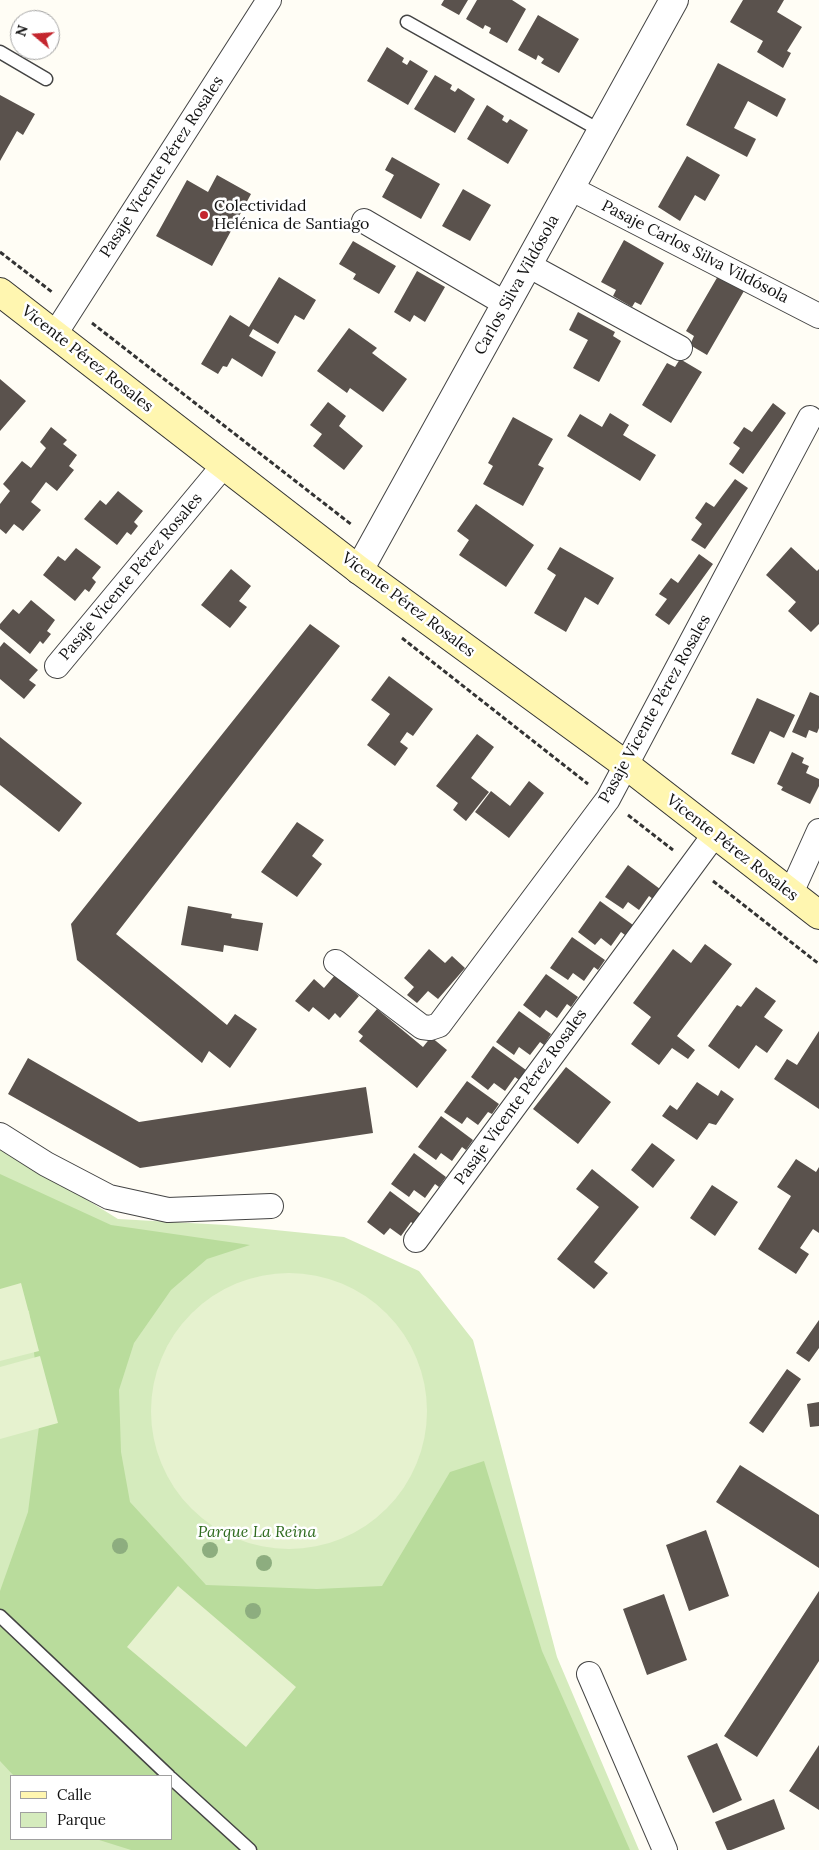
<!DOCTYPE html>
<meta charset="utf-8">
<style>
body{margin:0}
#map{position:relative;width:819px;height:1850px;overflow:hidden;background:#fffdf5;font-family:Lora,serif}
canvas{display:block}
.legend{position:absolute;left:10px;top:1775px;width:162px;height:65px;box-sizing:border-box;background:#fff;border:1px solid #a0a0a0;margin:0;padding:6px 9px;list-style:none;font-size:15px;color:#111}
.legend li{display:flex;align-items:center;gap:10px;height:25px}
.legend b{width:25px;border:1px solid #a0a0a0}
.north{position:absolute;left:10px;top:10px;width:50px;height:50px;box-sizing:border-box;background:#fff;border:1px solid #a0a0a0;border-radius:50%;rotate:288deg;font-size:14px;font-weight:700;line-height:20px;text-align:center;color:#111}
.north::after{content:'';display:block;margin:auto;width:18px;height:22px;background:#c4262e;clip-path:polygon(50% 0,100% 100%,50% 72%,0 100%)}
</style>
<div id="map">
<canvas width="819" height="1850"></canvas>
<ul class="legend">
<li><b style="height:6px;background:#fff6b0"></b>Calle</li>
<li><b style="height:14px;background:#d5ebbd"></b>Parque</li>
</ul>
<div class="north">N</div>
</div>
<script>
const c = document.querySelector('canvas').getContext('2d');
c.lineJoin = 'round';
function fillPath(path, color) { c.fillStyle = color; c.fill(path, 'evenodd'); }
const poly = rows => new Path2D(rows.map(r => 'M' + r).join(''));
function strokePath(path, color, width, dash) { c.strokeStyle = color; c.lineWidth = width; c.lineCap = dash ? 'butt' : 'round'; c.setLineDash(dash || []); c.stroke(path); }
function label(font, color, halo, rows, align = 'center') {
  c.font = font + ' Lora,serif'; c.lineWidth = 5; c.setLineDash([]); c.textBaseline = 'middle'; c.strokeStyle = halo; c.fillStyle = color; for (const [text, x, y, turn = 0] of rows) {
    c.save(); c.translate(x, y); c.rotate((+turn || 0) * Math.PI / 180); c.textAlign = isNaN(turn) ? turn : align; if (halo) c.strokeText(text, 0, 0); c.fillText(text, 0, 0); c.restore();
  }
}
fillPath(poly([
 [0,1146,118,1219,226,1225,344,1237,419,1271,473,1340,557,1657,639,1850,0,1850],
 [11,1776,171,1776,171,1839,11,1839]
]), '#d5ebbd');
fillPath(poly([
 [0,1174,111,1225,250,1245,207,1259,171,1290,134,1343,119,1390,121,1452,130,1502,206,1585,317,1589,382,1586,450,1472,484,1461,542,1651,630,1850,131,1850,96,1839,171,1839,171,1776,14,1776,0,1761,0,1591,28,1512,41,1411,29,1311,0,1294]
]), '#b9dc9c');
fillPath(poly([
 '151 1411a138 138 0 1 1 276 0a138 138 0 1 1-276 0Z',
 [21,1283,39,1351,0,1361,0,1289],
 [40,1356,58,1423,0,1439,0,1367],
 [178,1586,296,1687,246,1747,127,1647]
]), '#e6f2cf');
fillPath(poly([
 [444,0,468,0,459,15,441,5],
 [477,0,512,0,526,9,507,43,489,33,491,28,485,25,483,29,466,19],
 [743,0,784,0,777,12,802,27,787,51,791,53,783,68,757,52,763,41,730,22],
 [538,15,579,39,559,73,541,63,544,59,538,55,536,60,518,50],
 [387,47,404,58,402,62,407,65,410,60,428,71,408,105,367,81],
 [718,63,786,99,777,117,748,101,734,128,756,139,747,157,686,125],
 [435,75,452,85,450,89,455,92,458,88,475,99,455,133,414,109],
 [0,95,35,114,23,135,17,131,0,161],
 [487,105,504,116,502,120,507,123,510,119,528,130,508,164,467,139],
 [687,156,720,175,705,201,695,195,680,221,658,207],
 [392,157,440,184,421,219,382,197,394,175,385,170],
 [217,175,251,194,212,266,156,236,187,180,208,192],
 [463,189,491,205,470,241,442,226],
 [624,240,664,263,641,305,635,302,632,307,613,296,616,290,601,282],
 [353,241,396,266,379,294,353,279,356,274,339,264],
 [417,271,445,287,425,322,414,315,410,322,394,312],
 [718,276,744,291,707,355,690,345,694,336,686,331],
 [279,277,316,300,304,320,295,315,278,344,253,329,249,336,276,352,262,377,232,358,227,367,223,366,218,374,201,364,230,315,249,327],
 [578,312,615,332,613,336,621,341,599,382,573,368,588,340,569,330],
 [349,328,377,348,372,353,407,379,383,412,350,388,347,393,317,371],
 [680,359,702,372,671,423,642,405,667,363,675,367],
 [0,379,26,401,0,431],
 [328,402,346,416,339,426,363,446,344,470,313,446,322,434,310,425],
 [773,403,786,413,743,474,729,464,740,448,733,443,744,427,752,432],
 [610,413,629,425,623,435,656,455,640,481,567,436,580,414,602,427],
 [513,417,553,439,538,465,544,468,523,506,483,484,493,466,488,463],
 [51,427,67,440,63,444,77,455,69,466,74,470,57,491,46,482,31,502,41,510,23,531,14,524,6,534,0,529,0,504,10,491,3,484,22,461,31,468,46,448,40,442],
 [735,479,748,488,705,549,691,540,702,524,695,518,706,502,714,507],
 [118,491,143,511,134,522,138,526,131,535,127,532,117,545,84,519,100,500,106,505],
 [476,504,534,545,506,587,459,555,469,540,457,531],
 [560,547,614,578,598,605,585,597,566,632,534,613,556,575,547,569],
 [791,547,817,571,819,569,819,624,811,632,788,611,796,602,766,575],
 [76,548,101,567,92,578,96,582,89,592,85,589,75,601,43,575,58,556,65,561],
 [699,554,713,564,669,625,655,615,667,599,659,594,671,578,678,583],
 [231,569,251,586,239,601,247,607,230,628,201,605],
 [31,600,55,620,47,631,51,634,43,644,40,641,30,654,0,629,0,624,13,609,19,614],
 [310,624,340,646,116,934,227,1025,235,1014,257,1029,230,1068,209,1051,202,1063,77,960,71,924],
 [4,642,38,670,29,680,36,685,24,699,0,679,0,647],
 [389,676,433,709,413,736,407,732,400,742,408,748,395,766,367,745,390,714,371,700],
 [810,692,819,696,819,728,817,733,809,730,806,738,792,732],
 [757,698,795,715,784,738,770,731,754,764,731,754],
 [477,734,494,747,471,778,489,792,466,821,453,810,458,803,436,786],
 [0,737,82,803,59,832,0,785],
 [792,752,804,758,802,763,809,766,806,773,819,779,819,786,810,804,781,790,783,787,777,784],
 [529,781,544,793,509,838,475,812,491,791,510,806],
 [297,822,324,840,312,856,322,864,297,897,261,872],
 [628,865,660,889,653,899,649,896,639,910,628,902,623,909,605,897],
 [600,901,633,925,625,935,621,932,611,946,601,938,595,945,578,932],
 [188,906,232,914,231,918,263,923,258,951,224,945,223,952,181,945],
 [572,937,605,960,598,970,594,967,584,981,573,973,568,980,550,968],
 [705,944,732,964,677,1036,695,1050,688,1059,672,1048,659,1065,631,1044,651,1017,633,1003,673,949,691,963],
 [429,949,445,963,452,956,465,968,438,999,428,991,417,1003,407,995,414,987,404,978],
 [546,974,578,997,571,1007,567,1004,557,1018,546,1010,540,1018,523,1005],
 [335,975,359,996,340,1018,335,1013,329,1020,313,1007,309,1012,295,1001,314,979,324,988],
 [756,987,776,1001,764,1017,783,1030,767,1053,756,1045,739,1069,708,1046,737,1005,741,1007],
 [377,1009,423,1047,431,1037,447,1050,417,1088,359,1041,363,1036,358,1032],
 [519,1011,551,1034,544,1045,540,1042,530,1055,519,1047,514,1055,496,1042],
 [819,1031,819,1109,774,1079,787,1059,797,1065],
 [493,1046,526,1070,519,1080,515,1077,505,1091,494,1083,488,1090,471,1077],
 [28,1058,139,1122,366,1087,373,1133,140,1168,8,1094],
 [566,1067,611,1102,578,1144,533,1109],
 [467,1081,499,1104,492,1114,488,1112,478,1125,467,1117,462,1124,444,1112],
 [697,1082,718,1096,721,1090,734,1099,716,1125,709,1123,697,1140,662,1116,670,1105,677,1110],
 [441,1116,473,1140,466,1150,462,1147,452,1161,441,1153,436,1160,418,1147],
 [652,1143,675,1160,653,1188,631,1170],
 [414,1153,446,1177,439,1187,435,1184,425,1198,414,1190,409,1197,391,1184],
 [796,1159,816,1172,819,1167,819,1233,813,1229,800,1248,809,1254,796,1274,758,1249,791,1196,777,1187],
 [592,1169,639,1207,594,1262,608,1273,594,1289,557,1259,599,1207,576,1189],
 [712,1185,738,1202,715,1236,690,1218],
 [390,1191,422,1215,415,1225,411,1222,401,1236,390,1228,384,1235,367,1222],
 [819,1320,819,1348,809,1362,796,1353],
 [787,1369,801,1379,763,1433,749,1423],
 [819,1402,819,1426,810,1427,807,1404],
 [740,1465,819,1515,819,1568,716,1502],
 [706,1530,729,1596,689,1611,666,1545],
 [819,1591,819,1661,757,1757,724,1736],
 [664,1594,687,1660,647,1675,623,1609],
 [717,1743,742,1800,713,1813,687,1756],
 [819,1745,819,1810,789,1791],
 [774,1799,785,1829,731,1850,727,1850,715,1822]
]), '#5a524d');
const service = poly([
 [407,22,601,131],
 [0,52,46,79],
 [0,1616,169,1776],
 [171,1778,250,1850]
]);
const minor = poly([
 [570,188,819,316],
 [364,221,506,304],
 [528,265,680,348],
 [55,334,269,0],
 [57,666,224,465],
 [791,893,819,831],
 [336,962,422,1027,430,1028,439,1025,608,799,810,418],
 [0,1135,46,1164,109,1197,168,1210,271,1206],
 [416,1240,715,834],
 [589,1674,665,1850]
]);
const tertiary = poly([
 [359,570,674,0]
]);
const secondary = poly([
 [0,292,359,570,626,765,819,915]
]);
strokePath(service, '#444', 15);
strokePath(minor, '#444', 26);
strokePath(tertiary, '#444', 30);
strokePath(secondary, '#333', 30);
strokePath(poly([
 [0,252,52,292],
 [92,323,352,525],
 [402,638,588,784],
 [628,815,673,850],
 [713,881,819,964]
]), '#333', 3, [5, 2.5]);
strokePath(service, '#fff', 12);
strokePath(minor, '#fff', 24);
strokePath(tertiary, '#fff', 28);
strokePath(secondary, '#fff6b0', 28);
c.fillStyle = '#8dad7f';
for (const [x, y] of [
 [120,1546],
 [210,1550],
 [264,1563],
 [253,1611]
]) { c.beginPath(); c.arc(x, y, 8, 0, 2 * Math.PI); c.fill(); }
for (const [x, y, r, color] of [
 [204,215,5,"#c4262e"]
]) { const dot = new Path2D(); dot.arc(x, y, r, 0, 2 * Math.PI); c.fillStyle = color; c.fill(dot); strokePath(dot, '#fff', 2); }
label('16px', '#111', '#fff', [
 ["Pasaje Vicente Pérez Rosales",162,167,-57],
 ["Pasaje Carlos Silva Vildósola",695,252,27],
 ["Carlos Silva Vildósola",517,285,-61],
 ["Vicente Pérez Rosales",87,359,38],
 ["Pasaje Vicente Pérez Rosales",131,577,-50],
 ["Vicente Pérez Rosales",408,605,37],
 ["Pasaje Vicente Pérez Rosales",655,709,-61],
 ["Vicente Pérez Rosales",732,848,38],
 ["Pasaje Vicente Pérez Rosales",521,1097,-54]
]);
label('16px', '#111', '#fff', [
 ["Colectividad",214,206],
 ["Helénica de Santiago",214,224]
], 'left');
label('italic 16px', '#2f6b1f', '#fff', [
 ["Parque La Reina",257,1532]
]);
</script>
